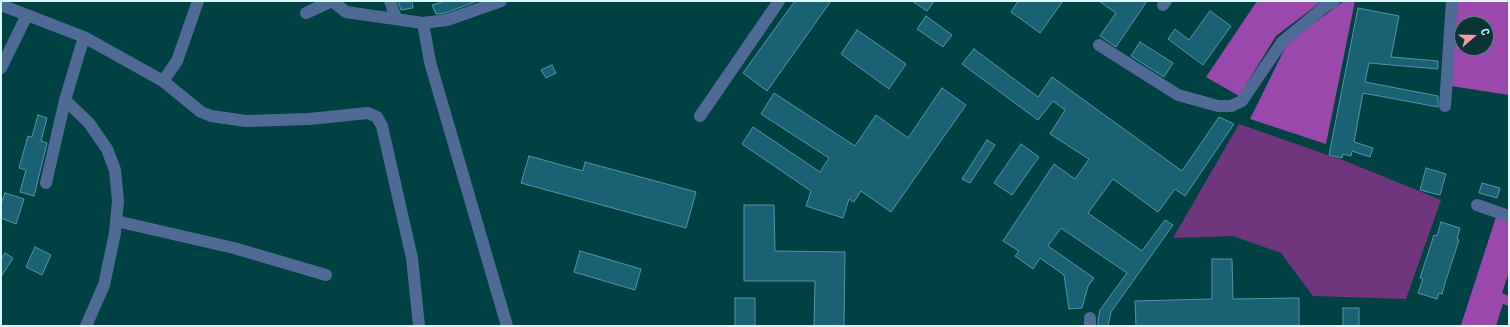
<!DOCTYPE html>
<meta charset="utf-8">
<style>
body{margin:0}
#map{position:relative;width:1510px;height:327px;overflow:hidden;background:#004144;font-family:"Roboto Condensed",sans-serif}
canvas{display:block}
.frame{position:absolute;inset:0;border:2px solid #d7fafc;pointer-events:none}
.north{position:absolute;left:1454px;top:16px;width:40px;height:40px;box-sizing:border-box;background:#0b3436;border:1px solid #5d8385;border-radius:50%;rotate:70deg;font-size:11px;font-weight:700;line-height:16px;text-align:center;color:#d7fafc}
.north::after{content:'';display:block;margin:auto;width:14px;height:18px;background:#f59b9b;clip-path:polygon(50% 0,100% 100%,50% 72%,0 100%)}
</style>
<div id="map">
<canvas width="1510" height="327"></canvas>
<div class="frame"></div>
<div class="north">С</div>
</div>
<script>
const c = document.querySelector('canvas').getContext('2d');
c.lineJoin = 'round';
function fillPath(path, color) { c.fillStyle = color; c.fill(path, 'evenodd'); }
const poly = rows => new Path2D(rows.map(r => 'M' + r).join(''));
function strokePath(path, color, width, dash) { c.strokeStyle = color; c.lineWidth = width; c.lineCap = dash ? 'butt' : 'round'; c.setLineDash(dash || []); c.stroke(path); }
fillPath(poly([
 [1239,124,1345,161,1441,200,1406,299,1313,296,1281,253,1233,236,1173,238]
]), '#70367d');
fillPath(poly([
 [1257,1,1322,1,1276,36,1239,96,1206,77],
 [1344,1,1355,1,1326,144,1250,119,1288,42],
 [1457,1,1509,1,1509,95,1451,86],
 [1462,24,1486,24,1486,48,1462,48],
 [1496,217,1509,222,1509,272,1502,293,1509,296,1509,306,1503,304,1496,326,1465,326,1461,325]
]), '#9a48ac');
const building = poly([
 [398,1,412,1,413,8,401,10,398,1],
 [445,1,475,1,475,2,445,13,436,14,432,5,445,1],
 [795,1,831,1,767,91,743,73,795,1],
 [912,1,934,1,927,11,912,1],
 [1018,1,1063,1,1040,33,1011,12,1018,1],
 [1099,1,1147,1,1116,47,1100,36,1116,13,1099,1],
 [1358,8,1399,16,1391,57,1438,61,1438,69,1369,63,1365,82,1438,96,1438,107,1363,93,1354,142,1373,148,1370,157,1352,151,1351,156,1343,154,1342,158,1329,155,1358,8],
 [1210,11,1231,26,1203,65,1168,39,1175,29,1189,40,1210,11],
 [926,16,952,35,943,47,917,29,926,16],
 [857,30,906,64,889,89,841,54,857,30],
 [1140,42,1173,63,1164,77,1131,56,1140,42],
 [974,49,1038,97,1052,77,1182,171,1219,117,1234,124,1185,196,1175,189,1158,212,1113,179,1088,213,1142,251,1165,220,1173,225,1111,312,1108,326,1098,326,1098,320,1100,310,1127,273,1061,228,1048,246,1094,278,1088,286,1082,308,1069,309,1064,275,1040,258,1033,269,1015,256,1019,251,1003,241,1054,164,1075,179,1089,159,1050,134,1065,110,1053,101,1038,120,962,64,974,49],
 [552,65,556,73,546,78,541,70,552,65],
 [942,88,966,105,891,212,861,191,854,202,849,199,843,218,806,206,811,191,742,144,753,127,820,172,829,158,761,114,774,93,855,146,876,115,908,138,942,88],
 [38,115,47,118,41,141,47,143,34,196,20,192,26,170,19,168,28,136,32,137,38,115],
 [987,140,995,145,970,183,962,179,987,140],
 [1021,144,1039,157,1012,195,994,183,1021,144],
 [529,156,583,171,585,162,696,192,686,228,521,183,529,156],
 [1426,168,1446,174,1440,195,1420,190,1426,168],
 [1482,183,1500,188,1497,198,1479,193,1482,183],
 [5,193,24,199,16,224,1,218,1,204,5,193],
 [744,205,774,205,775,251,845,252,844,326,814,326,815,281,744,281,744,205],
 [1441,222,1460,228,1457,239,1459,240,1446,280,1442,294,1439,293,1437,299,1418,293,1423,279,1420,278,1434,235,1437,236,1441,222],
 [35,247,51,255,42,275,26,267,35,247],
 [580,251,641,269,635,290,574,272,580,251],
 [5,253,13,258,1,277,1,259,5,253],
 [1212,259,1232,259,1233,299,1299,298,1299,326,1136,326,1135,301,1212,299,1212,259],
 [735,298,755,298,755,326,735,326,735,298],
 [1343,308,1359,308,1359,326,1343,326,1343,308]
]);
fillPath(building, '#1b6174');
strokePath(building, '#5394a8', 1);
strokePath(poly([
 [390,1,396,18],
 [1,5,84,37,163,81,201,112,211,116,246,121,309,119,368,113,377,117,382,126,412,258,419,326],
 [1163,5,1166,1],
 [306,13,332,1,346,12,423,23,447,20,501,1],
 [423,23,430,62,507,326],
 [1099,45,1178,95,1218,106,1231,106,1242,101,1282,42,1323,8,1334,1],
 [1,68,27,15],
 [163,81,177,61,198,1],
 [65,100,89,123,107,149,115,170,118,201,115,233,104,285,86,326],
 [1445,106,1452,1],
 [700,116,779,1],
 [46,183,65,100,84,37],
 [1477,205,1509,216],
 [116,221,234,248,326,275],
 [1090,318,1090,326]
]), '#506a96', 12);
</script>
